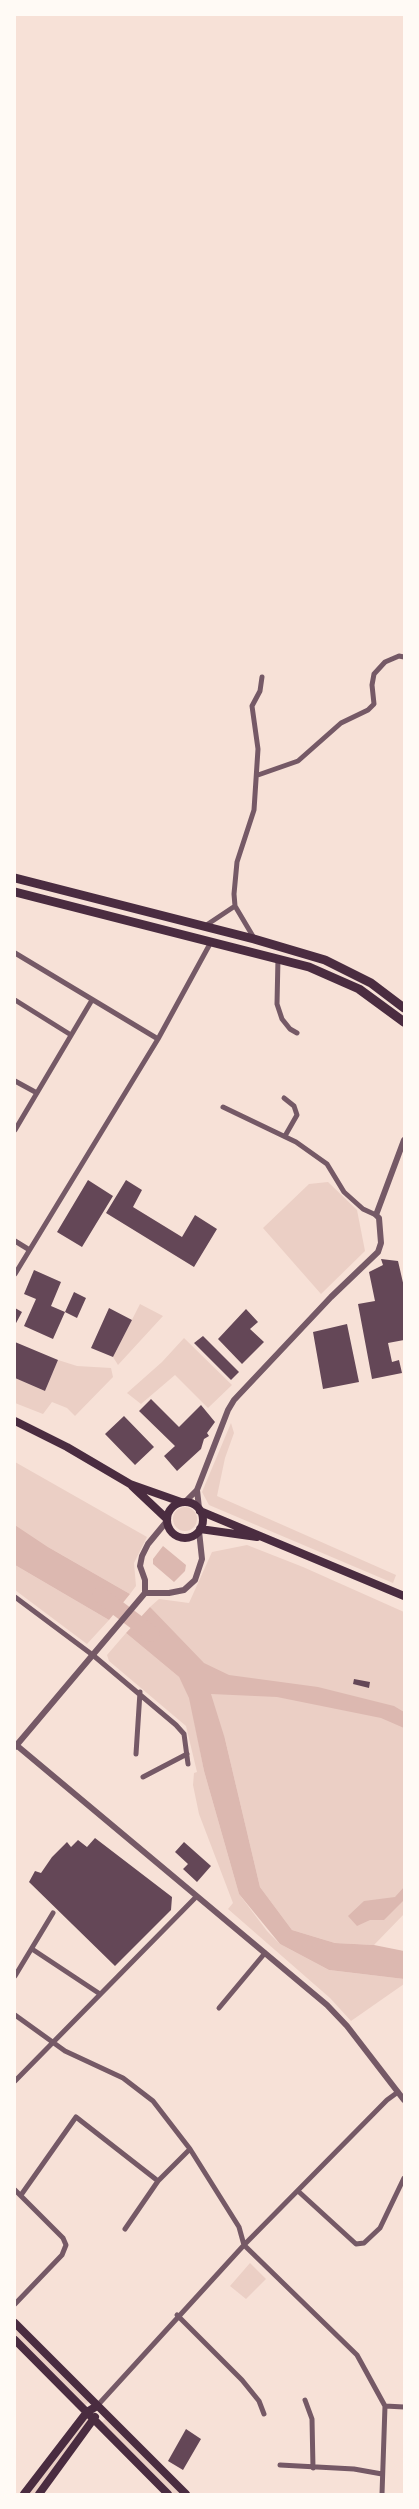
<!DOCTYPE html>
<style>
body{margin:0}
#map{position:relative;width:419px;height:2509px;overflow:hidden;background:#f7e1d7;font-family:"DejaVu Sans",sans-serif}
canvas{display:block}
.frame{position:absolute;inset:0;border:16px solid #fffaf5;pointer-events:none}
</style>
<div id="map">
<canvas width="419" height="2509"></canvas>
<div class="frame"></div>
</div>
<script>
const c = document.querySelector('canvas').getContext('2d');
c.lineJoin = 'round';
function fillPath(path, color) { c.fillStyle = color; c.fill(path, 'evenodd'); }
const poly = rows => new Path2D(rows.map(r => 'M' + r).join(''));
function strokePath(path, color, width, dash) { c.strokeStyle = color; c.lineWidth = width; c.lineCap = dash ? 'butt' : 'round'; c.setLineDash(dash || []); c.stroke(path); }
fillPath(poly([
 [328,1182,357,1210,365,1251,321,1294,263,1228,309,1184],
 [140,1304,163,1316,118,1365,113,1357],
 [184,1338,232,1385,208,1408,175,1375,141,1404,127,1393,162,1362],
 [58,1360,77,1366,111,1368,113,1377,75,1416,67,1408,52,1402,43,1414,15,1403,15,1378,45,1391],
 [231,1423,234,1433,225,1458,217,1496,396,1575,393,1583,209,1505,202,1492],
 [15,1462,147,1537,134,1563,136,1586,130,1594,48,1547,15,1525],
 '173 1519a12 12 0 1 1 24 0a12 12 0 1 1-24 0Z',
 [247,1545,303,1567,404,1612,404,1914,374,1945,335,1943,292,1930,260,1887,225,1739,150,1607,159,1599,189,1603,212,1552],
 [15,1565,109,1620,87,1644,15,1590],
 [126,1633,179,1677,190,1698,204,1771,239,1894,267,1931,280,1944,329,1970,404,1979,404,1984,351,2021,330,1998,228,1909,233,1903,199,1814,193,1785,194,1773,197,1772,186,1726,109,1661,107,1655],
 [250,2263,266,2279,246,2299,230,2286],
 [15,2323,91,2399,83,2408,15,2340],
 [87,2412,94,2420,39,2494,24,2494],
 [108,2416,186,2494,168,2494,99,2425]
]), '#ebcfc5');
fillPath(poly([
 [15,1525,48,1547,130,1594,109,1620,15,1565],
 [163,1546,186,1565,185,1571,174,1582,153,1564,153,1559],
 [150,1607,204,1663,229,1675,318,1687,394,1706,404,1712,404,1728,381,1718,277,1697,211,1694,225,1739,260,1887,292,1930,335,1943,374,1945,404,1951,404,1979,329,1970,280,1944,239,1894,204,1771,189,1698,179,1677,126,1633],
 [404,1887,404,1900,384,1920,370,1920,357,1926,348,1916,364,1901,395,1897]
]), '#dcb8b0');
strokePath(poly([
 [100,1595,152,1634]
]), '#dcb8b0', 16);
fillPath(poly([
 [88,1180,113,1196,82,1247,57,1232],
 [126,1180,142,1190,133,1207,182,1237,195,1215,217,1229,194,1267,106,1213],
 [381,1259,398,1261,404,1287,404,1340,388,1343,392,1362,399,1360,402,1373,372,1379,358,1304,375,1301,369,1272,383,1265],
 [34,1270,61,1282,51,1306,65,1312,74,1292,86,1298,77,1318,65,1312,53,1339,24,1326,36,1299,24,1294],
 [15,1308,22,1312,15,1325],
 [109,1308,132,1320,113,1357,91,1348],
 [246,1309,258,1322,250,1329,264,1342,242,1364,218,1339],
 [347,1324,359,1382,323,1389,313,1332],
 [203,1336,239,1372,231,1380,194,1343],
 [15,1342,58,1360,45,1391,15,1378],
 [151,1399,179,1427,201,1405,215,1422,207,1433,209,1436,204,1439,201,1449,177,1471,164,1456,175,1446,139,1411],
 [124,1416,154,1447,135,1465,105,1434],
 [354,1679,370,1682,369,1688,353,1684],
 [95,1838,172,1897,171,1910,115,1966,29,1882,35,1871,41,1873,52,1857,67,1842,71,1847,78,1840,87,1847],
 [184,1842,211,1866,197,1882,183,1869,188,1864,175,1852],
 [186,2429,201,2439,183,2470,168,2461]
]), '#644757');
strokePath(poly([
 [258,775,298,761,341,723,368,710,374,704,372,685,374,674,385,662,399,656,404,657],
 [205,926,235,906],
 [254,938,235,906,234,894,237,862,254,810,258,749,252,706,260,691,262,677],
 [15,953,158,1039],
 [278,958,277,1004,282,1019,290,1029,297,1033],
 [15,1000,71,1035],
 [15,1081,37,1093],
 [284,1098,294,1106,297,1115,285,1136],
 [223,1107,296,1142,327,1164,344,1192,363,1209,376,1215],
 [15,1130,92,1000],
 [15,1241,28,1249],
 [15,1274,158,1039,211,942],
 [15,1597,94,1656,176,1725,184,1734,188,1764],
 [136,1754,140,1692],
 [143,1777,187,1754],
 [32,1949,100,1994],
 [15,1976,53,1913],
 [219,2008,265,1953],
 [15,2015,65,2051,123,2078,153,2101,190,2149,239,2227,244,2245,357,2355,385,2406,382,2494],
 [15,2081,196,1897],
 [15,2190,63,2238,66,2245,62,2255,15,2304],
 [298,2191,356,2244,364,2243,380,2228,404,2178],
 [21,2195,76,2117,158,2181],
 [125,2229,158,2181,190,2149],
 [177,2315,242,2380,259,2401,264,2414],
 [305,2400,312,2419,313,2468],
 [97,2406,244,2245,387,2100,398,2092],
 [385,2406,404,2407],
 [280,2465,354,2469,382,2474]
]), '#755966', 5);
strokePath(poly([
 [197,1490,199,1508],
 [185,1502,197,1490,228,1410,234,1400,331,1297,378,1252,381,1243,379,1218,376,1215,404,1140],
 [145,1593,169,1593,184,1590,195,1580,202,1559,199,1531],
 [15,1744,327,2005,347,2026,404,2100],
 [15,1747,145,1593,145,1580,140,1566,142,1556,148,1544,167,1521]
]), '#755966', 6);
strokePath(poly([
 [15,1421,67,1447,130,1484,181,1502],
 [132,1486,167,1519],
 '167 1520a18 18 0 1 1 36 0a18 18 0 1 1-36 0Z',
 [200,1511,404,1596],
 [200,1529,257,1537],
 [15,2323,186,2494],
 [15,2340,168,2494],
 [24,2494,87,2412,97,2406],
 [39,2494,95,2417]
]), '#4a2c40', 8);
strokePath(poly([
 [15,878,254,939,325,960,371,983,404,1008],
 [15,892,309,967,359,989,404,1022]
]), '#4a2c40', 9);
</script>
